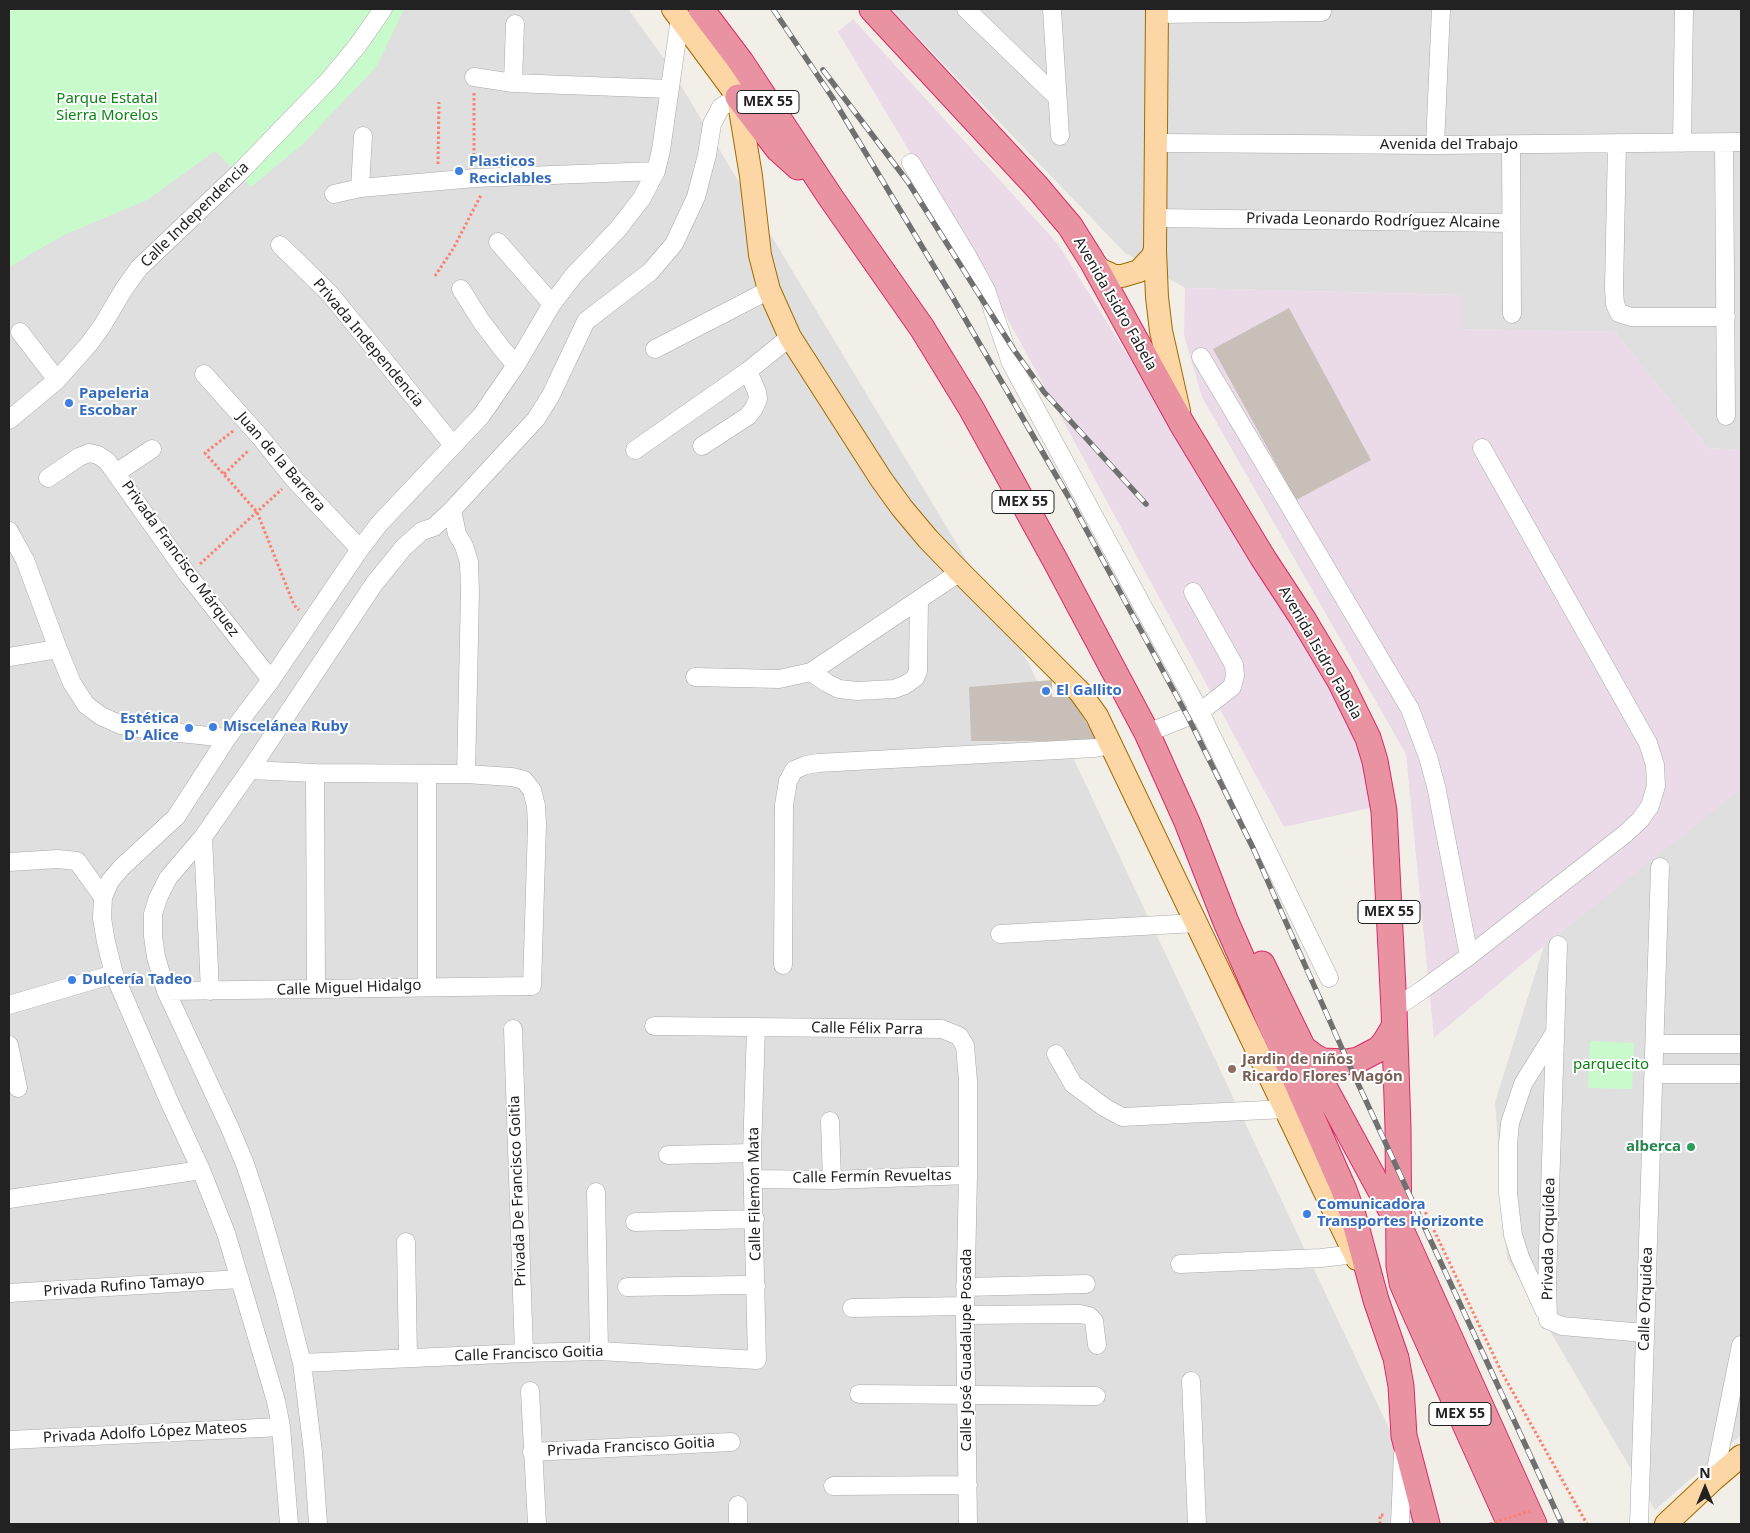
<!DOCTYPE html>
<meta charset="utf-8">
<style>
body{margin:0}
#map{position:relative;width:1750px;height:1533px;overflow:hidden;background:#f2efe9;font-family:"Noto Sans",sans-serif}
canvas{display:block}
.frame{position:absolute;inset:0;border:10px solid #222;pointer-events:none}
.north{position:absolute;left:1680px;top:1463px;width:50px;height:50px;-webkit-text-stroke:4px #fff;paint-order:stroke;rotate:0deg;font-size:14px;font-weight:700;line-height:20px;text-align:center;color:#222}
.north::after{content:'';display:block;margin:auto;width:18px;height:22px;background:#222;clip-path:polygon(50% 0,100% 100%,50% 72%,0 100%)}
</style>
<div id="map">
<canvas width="1750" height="1533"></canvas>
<div class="frame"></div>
<div class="north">N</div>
</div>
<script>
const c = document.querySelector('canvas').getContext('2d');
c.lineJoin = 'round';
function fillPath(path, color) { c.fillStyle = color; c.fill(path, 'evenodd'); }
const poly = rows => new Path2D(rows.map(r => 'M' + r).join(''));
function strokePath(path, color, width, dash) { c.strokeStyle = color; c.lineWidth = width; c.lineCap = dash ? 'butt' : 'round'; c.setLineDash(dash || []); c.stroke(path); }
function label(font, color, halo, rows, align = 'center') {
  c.font = font + ' "Noto Sans",sans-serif'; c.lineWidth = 4; c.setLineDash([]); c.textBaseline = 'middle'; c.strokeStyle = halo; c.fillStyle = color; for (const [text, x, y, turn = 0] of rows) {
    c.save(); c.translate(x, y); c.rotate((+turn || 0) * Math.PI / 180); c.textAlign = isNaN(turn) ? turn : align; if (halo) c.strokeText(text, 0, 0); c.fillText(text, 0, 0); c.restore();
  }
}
fillPath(poly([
 [346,9,628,9,668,64,1029,664,1434,1524,9,1524,9,173],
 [891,9,1741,9,1741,450,1708,448,1615,332,1460,329,1461,295,1185,288,1125,253],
 [1741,788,1741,1435,1655,1510,1507,1258,1495,1102,1544,946,1685,831]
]), '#e0dfdf');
fillPath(poly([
 [853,19,1058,244,1357,722,1374,807,1284,827,987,281,838,32],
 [1185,288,1461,295,1461,329,1615,332,1708,448,1741,450,1741,789,1544,946,1434,1038,1406,754,1202,397,1184,335]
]), '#ebdbe8');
fillPath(poly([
 [9,9,404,9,377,66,303,144,251,187,215,151,147,200,64,235,9,267],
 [1590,1041,1634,1043,1632,1089,1588,1088]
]), '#c8facc');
fillPath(poly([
 [1289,308,1371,460,1296,500,1213,349],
 [1052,680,1052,697,1070,697,1098,741,971,741,969,687]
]), '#c7bfb8');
const minor = poly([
 [966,9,1057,97],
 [1052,9,1060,136],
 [1157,14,1322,12],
 [474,77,513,83,670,89],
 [513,83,515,24],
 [1157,143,1435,145,1741,142],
 [1617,143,1614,289,1615,304,1619,313,1631,317,1726,317],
 [1682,143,1684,9],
 [1724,143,1726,416],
 [1435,145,1441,9],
 [1511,145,1512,314],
 [911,163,968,257,986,290,1011,363,1200,712,1232,687,1235,676,1234,665,1193,592],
 [360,188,363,136],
 [334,194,360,188,475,178,656,171],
 [1156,218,1511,223],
 [498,242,552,304],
 [280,245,330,294,453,445],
 [461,289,481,321,503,350,516,365],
 [20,332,57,380],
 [655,349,769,290],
 [1201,357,1410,709,1428,757,1436,786,1469,956],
 [204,374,261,438,294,479,360,549],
 [9,420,57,380,89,344,102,326,124,289,139,268,239,173,329,80,358,45,383,9],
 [702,446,748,416,754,408,758,399,757,392,748,371],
 [635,450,748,371,790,337],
 [116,473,152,449],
 [48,478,79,457,89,453,98,455,107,461,188,575,271,680],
 [452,510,457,534,464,546,469,562,470,592,466,774],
 [9,531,25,560,58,649,72,683,86,705,101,716,121,725,143,729,227,738],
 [9,657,58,649],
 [811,672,827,683,839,689,857,691,894,689,905,685,915,678,918,671,919,601],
 [695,677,779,679,811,672,960,572],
 [1147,733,1200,712,1329,978],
 [315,773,316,989],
 [203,837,210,991],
 [9,862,58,859,77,861,103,897],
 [1000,934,1196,923],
 [783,965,784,805,788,781,794,770,806,765,818,763,1095,748,1110,745],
 [427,986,427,774],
 [166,991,532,986,537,825,536,806,532,790,524,780,512,777,466,774,315,773,250,770],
 [9,1005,114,974],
 [1394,1009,1422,990,1469,956,1625,834,1640,820,1650,806,1656,786,1655,765,1648,743,1482,448],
 [654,1026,942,1029,959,1036,965,1046,968,1081,968,1175,832,1180,753,1179],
 [513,1029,524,1353],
 [1655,1044,1741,1044],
 [9,1045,18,1088],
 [1056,1054,1073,1084,1104,1107,1122,1117,1286,1109],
 [1654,1074,1741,1074],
 [830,1121,832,1180],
 [668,1155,752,1153],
 [968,1175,965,1315,968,1524],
 [596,1192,599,1351],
 [9,1199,201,1170],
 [635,1222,755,1219],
 [406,1242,408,1358],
 [1180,1264,1321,1258,1355,1254],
 [627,1287,743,1285,756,1286],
 [965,1287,1086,1284],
 [9,1293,240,1279],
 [852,1308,965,1306],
 [1544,1310,1520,1257,1513,1235,1508,1193,1508,1144,1510,1123,1523,1084,1554,1034],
 [965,1315,1080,1314,1089,1316,1094,1321,1097,1345],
 [1548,1320,1547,1283,1558,945],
 [1548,1320,1562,1326,1645,1333],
 [302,1363,524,1353,599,1351,757,1360,752,1153,756,1028],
 [1191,1381,1197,1524],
 [530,1391,537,1524],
 [859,1394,1096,1396],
 [9,1440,281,1427],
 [532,1452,731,1442],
 [1714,1479,1741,1345],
 [833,1486,968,1485],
 [289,1524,281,1427,276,1401,226,1233,201,1170,169,1101,114,974,106,942,102,918,103,897,110,881,122,867,176,817,227,738,271,680,360,549,379,524,481,416,516,365,552,304,574,275,618,229,642,198,656,171,661,150,680,18],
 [318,1524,313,1452,302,1363,284,1293,259,1206,245,1164,229,1126,166,991,156,957,153,936,153,914,158,898,168,878,203,837,250,770,374,584,404,547,422,531,434,527,452,510,536,419,551,395,586,321,650,272,674,244,696,197,707,155,712,124,721,107,738,97],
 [738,1524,738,1505],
 [1400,1524,1403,1454],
 [1639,1524,1660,867]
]);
const major = poly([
 [673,9,738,97,751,176,760,255,769,290,790,337,881,479,902,508,928,539,960,572,1080,692,1097,716,1357,1259],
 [1157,9,1155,250,1157,297,1161,331,1179,411],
 [1092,261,1101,270,1108,273,1114,276,1122,276,1139,271,1152,257,1155,250],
 [1666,1524,1714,1479,1741,1456]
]);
const highway = poly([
 [701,9,741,62,831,198,922,328,971,408,1055,560,1147,733,1187,822,1226,922,1344,1190,1353,1215,1376,1300,1396,1358,1401,1386,1404,1436,1427,1524],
 [872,9,1037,187,1070,226,1092,261,1182,424,1263,558,1303,619,1340,681,1368,738,1375,761,1384,811,1394,1009,1398,1128,1399,1266,1402,1283,1411,1304,1510,1524],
 [738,97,778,149,798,167],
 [1262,964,1303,1048,1398,1223,1534,1524],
 [1303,1048,1315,1057,1323,1061,1346,1062,1358,1060,1379,1049,1385,1042,1394,1027]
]);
strokePath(minor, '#a9a9a9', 19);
strokePath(major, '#a06b00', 24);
strokePath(highway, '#dc2a67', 27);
strokePath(poly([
 [474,93,474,162],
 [438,164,439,102],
 [435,276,453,249,481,195],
 [233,431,205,453,257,512,294,605,299,610],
 [224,474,249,450],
 [200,564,282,489],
 [1421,1203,1501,1371,1587,1524],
 [1380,1524,1380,1515,1384,1515]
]), '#fa8072', 3, [2.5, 2.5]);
strokePath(minor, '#fff', 18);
strokePath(major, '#fcd6a4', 22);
strokePath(highway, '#e892a2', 25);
const rail = poly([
 [773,9,832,97,953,298,1068,496,1188,717,1253,848,1348,1062,1562,1524],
 [823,70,908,182,1014,350,1044,392,1146,504]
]);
strokePath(rail, '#707070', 5.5);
strokePath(rail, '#fff', 4, [11]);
strokePath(poly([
 [1490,1524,1533,1510]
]), '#fa8072', 3, [2.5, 2.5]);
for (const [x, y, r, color] of [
 [459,171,5,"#3f7fe0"],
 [69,403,5,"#3f7fe0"],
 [1046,691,5,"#3f7fe0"],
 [213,727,5,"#3f7fe0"],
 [189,728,5,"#3f7fe0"],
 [72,980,5,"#3f7fe0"],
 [1232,1069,5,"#8d6e63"],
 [1691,1147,5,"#2e9e5b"],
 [1307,1214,5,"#3f7fe0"]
]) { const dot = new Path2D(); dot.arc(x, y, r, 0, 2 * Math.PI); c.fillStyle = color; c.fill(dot); strokePath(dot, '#fff', 2); }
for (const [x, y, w] of [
 [768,102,62],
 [1023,502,62],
 [1389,912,62],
 [1460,1414,62]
]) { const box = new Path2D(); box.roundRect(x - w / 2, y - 11.5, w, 23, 4); c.fillStyle = '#fff'; c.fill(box); strokePath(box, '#222', 1); }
label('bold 14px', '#222', null, [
 ["MEX 55",768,102],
 ["MEX 55",1023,502],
 ["MEX 55",1389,912],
 ["MEX 55",1460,1414]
]);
label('15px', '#0c8416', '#fff', [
 ["Parque Estatal",107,99],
 ["Sierra Morelos",107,116],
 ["parquecito",1611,1065]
]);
label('15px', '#222', '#fff', [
 ["Avenida del Trabajo",1449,145],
 ["Calle Independencia",195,215,-44],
 ["Privada Leonardo Rodríguez Alcaine",1373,221,1],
 ["Avenida Isidro Fabela",1115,304,60],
 ["Privada Independencia",368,343,50],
 ["Juan de la Barrera",281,462,49],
 ["Privada Francisco Márquez",180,559,54],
 ["Avenida Isidro Fabela",1320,653,60],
 ["Calle Miguel Hidalgo",349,988,-2],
 ["Calle Félix Parra",867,1029,1],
 ["Calle Fermín Revueltas",872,1177,-1],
 ["Privada De Francisco Goitia",518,1191,-92],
 ["Calle Filemón Mata",755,1194,-91],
 ["Privada Orquídea",1549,1239,-89],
 ["Privada Rufino Tamayo",124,1286,-4],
 ["Calle Orquidea",1646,1299,-88],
 ["Calle José Guadalupe Posada",967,1350,-90],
 ["Calle Francisco Goitia",529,1354,-2],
 ["Privada Adolfo López Mateos",145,1433,-3],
 ["Privada Francisco Goitia",631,1447,-3]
]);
label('bold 15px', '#366cbe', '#fff', [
 ["Plasticos",469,162],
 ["Reciclables",469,179],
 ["Papeleria",79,394],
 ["Escobar",79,411],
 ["El Gallito",1056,691],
 ["Estética",179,719,"right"],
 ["D' Alice",179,736,"right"],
 ["Miscelánea Ruby",223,727],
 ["Dulcería Tadeo",82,980],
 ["Comunicadora",1317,1205],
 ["Transportes Horizonte",1317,1222]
], 'left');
label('bold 15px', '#785e54', '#fff', [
 ["Jardin de niños",1242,1060],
 ["Ricardo Flores Magón",1242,1077]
], 'left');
label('bold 15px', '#27864d', '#fff', [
 ["alberca",1681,1147]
], 'right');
</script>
